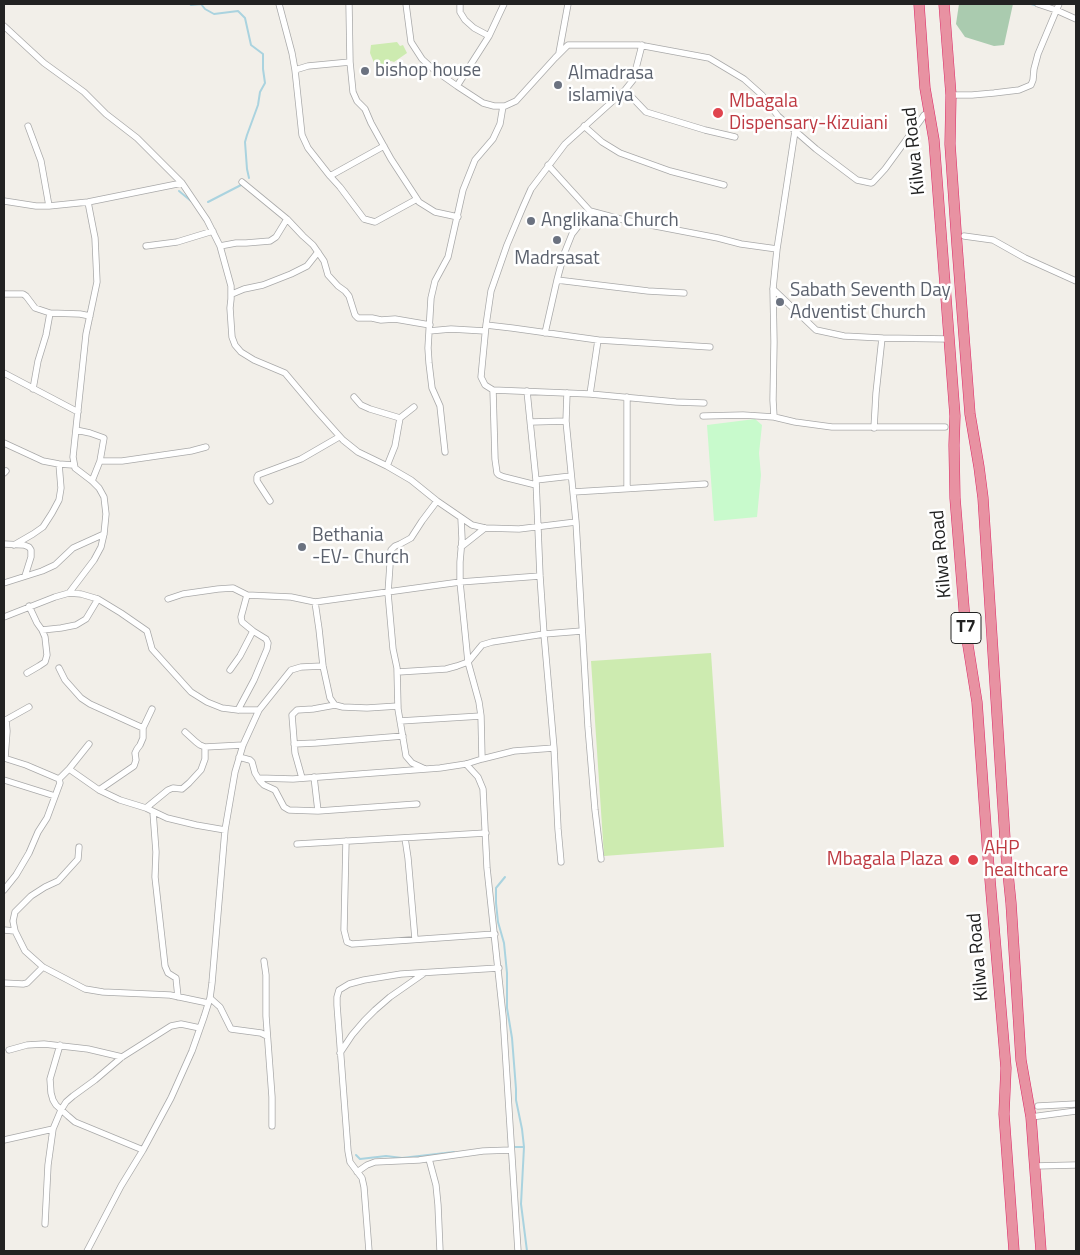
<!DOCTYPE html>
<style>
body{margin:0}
#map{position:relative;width:1080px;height:1255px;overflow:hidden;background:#f2efe9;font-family:"Titillium Web",sans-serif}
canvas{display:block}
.frame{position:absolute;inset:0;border:5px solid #222;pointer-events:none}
</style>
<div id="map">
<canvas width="1080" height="1255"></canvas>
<div class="frame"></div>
</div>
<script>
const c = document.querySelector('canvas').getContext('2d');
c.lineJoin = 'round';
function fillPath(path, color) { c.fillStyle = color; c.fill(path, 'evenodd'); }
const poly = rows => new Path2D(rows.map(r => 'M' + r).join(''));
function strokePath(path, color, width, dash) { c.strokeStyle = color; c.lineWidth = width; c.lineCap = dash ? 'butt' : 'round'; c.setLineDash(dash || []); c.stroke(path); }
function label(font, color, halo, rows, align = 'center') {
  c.font = font + ' "Titillium Web",sans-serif'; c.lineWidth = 5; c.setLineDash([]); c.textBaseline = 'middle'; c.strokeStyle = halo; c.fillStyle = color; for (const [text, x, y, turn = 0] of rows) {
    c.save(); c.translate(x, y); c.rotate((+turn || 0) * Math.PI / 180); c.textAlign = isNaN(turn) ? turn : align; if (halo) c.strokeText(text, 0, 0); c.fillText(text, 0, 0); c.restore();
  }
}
fillPath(poly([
 [397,42,400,46,403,45,407,53,394,62,391,61,384,65,383,67,377,70,370,53,371,45],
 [711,653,724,847,604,856,591,661]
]), '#cdebb0');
fillPath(poly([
 [959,4,1013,4,1004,45,994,46,965,37,956,24]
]), '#aacbaf');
fillPath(poly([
 [755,419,762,425,759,453,761,475,757,517,714,521,707,425]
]), '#c8facc');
strokePath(poly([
 [190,4,191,5,201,4,205,9,214,14,238,11,245,18,251,45,263,54,263,69,265,83,260,92,258,105,247,135,245,142,247,169,249,178],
 [1031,4,1038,6],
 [179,191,191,201],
 [208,202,241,185],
 [505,877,496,888,496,903,498,922,504,943,507,973,507,1008,512,1038,516,1089,516,1100,522,1129,524,1147,521,1204,527,1251],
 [513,1147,523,1147],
 [356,1155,360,1159,386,1156,402,1158,454,1152]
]), '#aad3df', 2);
const street = poly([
 [279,4,292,53,295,70,302,135,308,148,330,176,340,187,364,219,375,222,417,199],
 [349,4,350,62,353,92,357,101,365,109,371,123,391,159,419,202,435,212,458,217],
 [406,4,411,42,422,59,433,69,457,86,483,103,494,106,505,106,516,101,555,58,568,45,639,45,709,58,744,79,762,95,778,116,816,149,857,180,871,183,873,182,885,169,920,121,924,115,929,112],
 [460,4,460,12,465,20,474,28,489,36],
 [1038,4,1056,10,1076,19],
 [4,26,44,63,84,92,106,114,137,138,182,183,207,220,220,246,231,286,231,299,230,308,232,337,235,345,241,352,254,360,285,373,317,411,343,440,358,452,387,466,411,480,437,501,472,525,485,528,519,529,576,522],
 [642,45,633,80,625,90,565,144,531,189,523,207,507,245,491,291,486,325,481,377,485,385,493,390,590,394,676,402,704,403],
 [559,53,568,4],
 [295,70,308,66,350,62],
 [457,86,489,36,504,4],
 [625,90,646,112,705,130,735,137],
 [951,95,972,95,994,93,1019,90,1031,85,1033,80,1034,69,1038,54,1059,4],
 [28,126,41,161,49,206,88,202,182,183],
 [584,126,602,142,620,153,670,171,724,185],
 [548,165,590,211,624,220,718,238,741,244,777,249],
 [330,176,384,146],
 [242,182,287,219,303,236,313,245,324,261,328,275,338,286,345,291,349,296,355,315,358,318,372,318,381,320,395,319,430,325],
 [4,201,36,206,49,206],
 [964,236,993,240,1025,258,1076,281],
 [146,246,177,242,213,231],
 [220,246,236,243,246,243,270,241,276,237,287,219],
 [557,280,648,291,684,293],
 [773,289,816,330,844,336,882,338,949,339],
 [4,294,23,294,26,296,35,308,50,313,80,314,90,316],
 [232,294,244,289,263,285,291,274,307,266,318,252],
 [486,325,512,328,598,340,710,347],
 [429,331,451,329,485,331],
 [545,333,557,280,564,254,572,234,590,211],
 [4,373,78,412],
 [33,389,38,361,46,335,50,313],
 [493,390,495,459,497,473,499,475,504,477,536,485],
 [527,391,536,480,540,576,544,634,554,748,558,829,561,862],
 [567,393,566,421,576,522,588,727,595,810,601,859],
 [590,394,598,340],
 [354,397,361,405,370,409,400,418,395,446,387,466],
 [627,397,627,488],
 [703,416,743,415,774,417,795,422,832,427,945,427],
 [774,417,773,400,774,342,773,289,777,249,795,131],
 [400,418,414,407],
 [531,422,566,421],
 [874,428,876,393,882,338],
 [76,430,90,433,104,438,100,461,92,481],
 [4,443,43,461,59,464,73,465],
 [445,452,440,406,432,388,429,363,428,348,431,298,435,281,448,257,463,190,475,160,493,139,500,124,503,106],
 [100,461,122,461,191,451,206,447],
 [4,473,6,471],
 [536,480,571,476],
 [573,492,705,484],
 [270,501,257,481,257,477,258,475,301,459,339,437],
 [461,518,462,539,460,562,460,582,468,662,479,702,481,716,482,759],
 [4,544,24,545,29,547,31,550,31,557,25,576],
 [14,545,33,534,43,527,52,513,59,500,61,488,59,464],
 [461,547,485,528],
 [4,583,42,571,55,565,73,548,104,534],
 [69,593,94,560,101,547,104,534,106,514,104,497,99,488,92,481,75,468,73,457,86,334,97,282,95,238,88,202],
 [168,599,183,594,218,589,233,588,247,595,291,597,315,602,460,582,540,576],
 [315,602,319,629,323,666,330,698,335,705,343,707,367,708,398,706],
 [4,617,55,597,69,593,81,594,98,599,121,613,147,631,152,649,191,692,207,702,222,708,238,710,259,710],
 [42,630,61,628,76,625,86,619,98,599],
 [59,668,65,680,81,698,90,704,143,728],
 [230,670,240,656,253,631],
 [398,672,446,669,457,666,468,662,482,645,492,642,544,634,582,631],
 [27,673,39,666,45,662,47,655,45,637,42,630,37,623,29,606],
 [238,710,254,680,267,649,268,643,266,639,253,631,242,622,241,617,247,595],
 [4,721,29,707],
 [400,721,481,716],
 [185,732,196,742,200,745,205,747,243,745],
 [294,744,316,743,403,736],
 [239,757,250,760,252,762,255,773,260,781,264,785,275,790,284,807,289,810,318,811,417,804],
 [4,758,26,765,59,779,60,783,47,818,38,832,29,853,16,875,4,890],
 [5,758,7,731,6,720],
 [466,764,478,777,483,789,487,868,503,1016,518,1251],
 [69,769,99,790,120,800,146,808,167,818,196,825,225,830],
 [425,769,412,763,406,756,398,709,397,668,393,649,388,593,391,550,395,546,400,544,411,538,422,521,437,501],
 [314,777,318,811],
 [258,778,293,779,440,768,466,764,482,759,514,751,554,748],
 [302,778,295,753,292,715,297,710,313,709,335,705],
 [59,779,69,769,89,744],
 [4,780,55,796],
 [99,790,134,766,136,760,135,753,137,749,140,745,143,738,143,728,152,709],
 [146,808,168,790,173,788,182,789,189,783,201,770,205,759,205,747],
 [153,812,156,852,155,877,165,966,168,973,176,978,178,997],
 [405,838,408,858,415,939],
 [346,841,344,930,347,942,352,944,495,934],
 [297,844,486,833],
 [79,847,78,859,58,881,45,887,31,896,15,912,13,921,15,931,25,951,43,967,85,989,103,992,170,995,208,1003],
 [4,930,15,931],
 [264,961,266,975,266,1016,272,1097,272,1126],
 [4,983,23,984,27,983,43,967],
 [210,998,220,1007,231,1029,261,1033,267,1036],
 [60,1045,50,1079,51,1093,53,1100,56,1105,68,1116,75,1122,143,1150],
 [9,1050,27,1045,44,1044,88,1049,122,1057],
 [340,1053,352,1035,364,1021,375,1010,390,997,423,974],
 [1038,1106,1076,1104],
 [1031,1117,1076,1111],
 [4,1140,53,1129],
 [429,1159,436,1185,438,1205,440,1251],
 [1035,1166,1076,1165],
 [357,1172,367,1165,375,1162,419,1160,483,1151,511,1150],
 [45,1224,48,1165,53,1129,61,1110,66,1102,73,1096,95,1080,122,1057,171,1026,181,1024,200,1028],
 [87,1251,121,1186,143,1150,171,1098,192,1051,204,1017,210,998,212,983,225,830,235,772,243,745,259,710,291,670,301,667,323,666],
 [369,1251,364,1187,362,1178,350,1162,348,1151,337,1005,337,997,339,990,349,984,364,980,401,974,499,968]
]);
const highway = poly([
 [919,4,925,88,934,140,955,416,954,445,955,498,966,633,977,702,988,856,1006,1068,1004,1114,1014,1251],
 [944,4,951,95,950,144,957,245,970,414,979,467,983,498,1006,854,1011,903,1021,1060,1031,1117,1041,1251]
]);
strokePath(street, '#a9a9a9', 7);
strokePath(highway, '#dc2a67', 11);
strokePath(street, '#fff', 5.5);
strokePath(highway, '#e892a2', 10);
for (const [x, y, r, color] of [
 [365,71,5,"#6b7280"],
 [558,85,5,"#6b7280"],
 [718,113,6,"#e0444e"],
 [531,221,5,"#6b7280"],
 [557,240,5,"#6b7280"],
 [780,302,5,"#6b7280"],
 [302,547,5,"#6b7280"],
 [954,860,6,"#e0444e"],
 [973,860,6,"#e0444e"]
]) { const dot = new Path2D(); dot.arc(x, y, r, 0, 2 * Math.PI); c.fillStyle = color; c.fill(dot); strokePath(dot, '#fff', 2); }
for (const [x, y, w] of [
 [966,628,30]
]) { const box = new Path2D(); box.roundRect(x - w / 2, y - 15.5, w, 31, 4); c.fillStyle = '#fff'; c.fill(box); strokePath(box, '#222', 1); }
label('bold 18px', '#222', null, [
 ["T7",966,628]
]);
label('19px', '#5b616d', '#fff', [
 ["bishop house",375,71],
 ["Almadrasa",568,74],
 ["islamiya",568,96],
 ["Anglikana Church",541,221],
 ["Madrsasat",557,259,"center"],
 ["Sabath Seventh Day",790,291],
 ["Adventist Church",790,313],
 ["Bethania",312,536],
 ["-EV- Church",312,558]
], 'left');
label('19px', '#be3a42', '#fff', [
 ["Mbagala",729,102],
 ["Dispensary-Kizuiani",729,124],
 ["AHP",984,849],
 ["healthcare",984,871],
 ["Mbagala Plaza",943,860,"right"]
], 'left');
label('19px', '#222', '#fff', [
 ["Kilwa Road",915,151,-96],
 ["Kilwa Road",942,554,-95],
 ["Kilwa Road",979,957,-95]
]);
</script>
